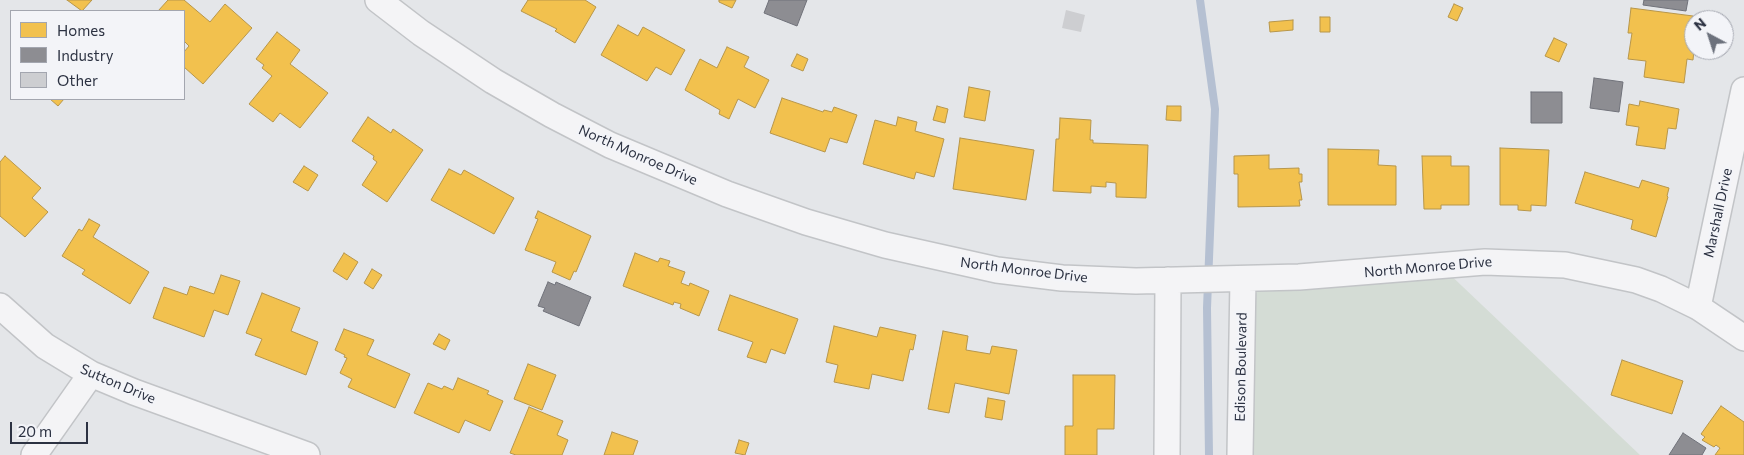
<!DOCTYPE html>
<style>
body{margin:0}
#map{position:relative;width:1744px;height:455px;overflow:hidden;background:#e4e6e9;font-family:Commissioner,sans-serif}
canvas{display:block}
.legend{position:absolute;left:10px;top:10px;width:175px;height:90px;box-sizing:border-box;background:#f3f4f8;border:1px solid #a3a6af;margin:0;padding:6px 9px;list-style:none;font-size:15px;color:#2c3242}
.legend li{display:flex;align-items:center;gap:10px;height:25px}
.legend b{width:25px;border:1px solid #a3a6af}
.north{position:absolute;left:1684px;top:10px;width:50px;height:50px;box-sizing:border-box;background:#f3f4f8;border:1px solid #a3a6af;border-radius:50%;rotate:320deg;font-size:14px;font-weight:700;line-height:20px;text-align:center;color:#2c3242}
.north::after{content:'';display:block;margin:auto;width:18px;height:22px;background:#6c717c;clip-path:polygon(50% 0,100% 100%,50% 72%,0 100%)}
.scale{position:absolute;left:10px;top:422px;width:78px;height:22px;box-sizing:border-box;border:2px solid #2c3242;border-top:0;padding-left:6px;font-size:15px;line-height:18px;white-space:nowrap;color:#2c3242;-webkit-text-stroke:4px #f3f4f8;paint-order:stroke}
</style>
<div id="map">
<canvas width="1744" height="455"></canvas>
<ul class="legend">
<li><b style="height:14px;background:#f2c14e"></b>Homes</li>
<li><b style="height:14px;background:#8d8d92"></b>Industry</li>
<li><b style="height:14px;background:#cdced1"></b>Other</li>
</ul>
<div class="north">N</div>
<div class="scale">20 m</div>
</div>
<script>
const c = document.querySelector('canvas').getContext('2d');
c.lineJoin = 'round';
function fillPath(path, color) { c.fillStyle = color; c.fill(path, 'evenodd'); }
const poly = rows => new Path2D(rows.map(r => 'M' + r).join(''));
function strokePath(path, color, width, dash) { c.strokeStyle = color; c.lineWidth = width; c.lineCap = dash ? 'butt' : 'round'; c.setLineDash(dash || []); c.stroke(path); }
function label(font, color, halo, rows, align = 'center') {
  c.font = font + ' Commissioner,sans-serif'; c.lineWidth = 5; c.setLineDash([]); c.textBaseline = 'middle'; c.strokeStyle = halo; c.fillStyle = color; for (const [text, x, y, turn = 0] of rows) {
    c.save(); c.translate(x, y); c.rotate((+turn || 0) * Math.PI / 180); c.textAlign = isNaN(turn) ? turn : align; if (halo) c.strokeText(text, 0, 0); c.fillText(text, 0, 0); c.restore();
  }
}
fillPath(poly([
 [1442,267,1640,455,1254,455,1243,279]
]), '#d4dcd5');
const homes = poly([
 [67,0,92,0,82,11,67,0],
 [168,0,184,0,210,22,225,4,252,28,203,84,184,67,184,52,189,46,184,41,184,11,158,11,168,0],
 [528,0,585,0,596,7,575,43,555,31,557,29,521,11,528,0],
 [719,0,736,0,732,8,719,2,719,0],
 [1454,4,1463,8,1457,21,1448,17,1454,4],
 [1631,8,1693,16,1689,46,1694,47,1694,50,1693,60,1687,59,1684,83,1644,77,1646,61,1628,59,1632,33,1628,33,1631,8],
 [1320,17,1330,17,1330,32,1320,32,1320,17],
 [1293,20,1293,30,1270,32,1269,22,1293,20],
 [618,25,638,36,643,27,685,50,671,75,656,67,647,81,601,55,618,25],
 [277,32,300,50,290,64,328,93,300,128,280,113,273,122,249,104,272,76,262,68,264,65,256,59,277,32],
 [1554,38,1567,44,1559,62,1545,56,1554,38],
 [727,47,749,57,744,67,769,80,755,108,738,99,729,119,719,114,720,110,685,90,700,59,717,68,727,47],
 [797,54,808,59,803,71,791,66,797,54],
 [969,87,990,91,985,121,964,117,969,87],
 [782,98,823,112,824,110,832,112,834,107,857,115,847,143,830,138,825,152,770,133,782,98],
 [50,99,64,99,58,106,50,99],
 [1640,101,1679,109,1676,129,1668,128,1665,149,1636,145,1639,127,1626,125,1629,104,1639,106,1640,101],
 [937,106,948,109,945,123,933,120,937,106],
 [1167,106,1181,106,1181,121,1166,120,1167,106],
 [368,117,391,133,393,129,423,150,387,202,362,185,377,162,373,159,374,156,352,141,368,117],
 [898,117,917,122,915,131,944,139,934,177,916,172,914,179,863,164,875,120,896,126,898,117],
 [1060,118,1091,120,1090,140,1093,140,1093,143,1148,145,1146,198,1116,197,1116,183,1106,182,1106,187,1091,186,1091,193,1053,191,1056,139,1059,139,1060,118],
 [960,138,1034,150,1026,200,953,189,960,138],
 [1500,148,1549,150,1546,206,1531,205,1531,211,1518,210,1518,205,1500,205,1500,148],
 [1328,149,1379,150,1378,165,1396,166,1396,205,1328,205,1328,149],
 [1269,155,1269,169,1299,168,1299,174,1302,174,1302,182,1299,182,1302,200,1299,200,1300,206,1238,207,1238,174,1234,174,1234,156,1269,155],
 [5,156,41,188,32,198,48,212,25,237,0,216,0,162,5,156],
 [1422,156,1451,156,1451,166,1469,166,1469,205,1441,205,1441,209,1424,209,1422,156],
 [304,166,318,175,308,191,293,182,304,166],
 [449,169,461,175,464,170,514,198,494,234,431,200,449,169],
 [1585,172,1639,188,1642,180,1669,188,1667,196,1668,197,1656,237,1631,229,1633,220,1575,203,1585,172],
 [538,211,591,236,576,272,574,271,570,280,552,272,556,262,525,250,538,219,535,218,538,211],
 [89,219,100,225,93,237,149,272,130,304,82,274,85,270,62,256,79,229,82,231,89,219],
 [344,253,358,262,347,280,333,271,344,253],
 [635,253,658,262,660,258,670,261,668,266,685,272,681,283,689,286,690,283,709,291,699,316,680,308,681,304,674,302,673,305,623,286,635,253],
 [372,269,382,275,373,289,364,283,372,269],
 [221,275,240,281,228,315,214,310,204,337,153,318,164,287,187,295,190,286,214,294,221,275],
 [262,293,300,308,291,331,318,342,306,375,255,355,262,339,246,333,262,293],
 [730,295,798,319,785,354,771,349,766,363,747,357,753,342,718,330,730,295],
 [834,326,877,337,880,327,916,335,913,350,910,349,903,381,872,374,869,389,834,382,838,365,826,362,834,326],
 [344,329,374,340,367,355,410,374,395,408,348,387,352,379,340,373,347,358,344,357,345,355,335,350,344,329],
 [943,331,968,336,966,350,990,354,992,346,1017,350,1009,394,955,383,949,413,928,409,943,331],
 [439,334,450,340,445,350,433,344,439,334],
 [1622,360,1683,381,1672,414,1611,395,1622,360],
 [528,364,556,375,542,410,514,399,528,364],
 [1073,375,1115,375,1114,429,1097,429,1097,455,1065,455,1065,426,1073,426,1073,375],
 [458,378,489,391,487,394,503,401,490,431,465,420,459,433,414,413,428,383,442,389,444,386,453,390,458,378],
 [988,398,1005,401,1002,420,985,417,988,398],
 [1721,406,1744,422,1744,455,1715,455,1720,448,1716,445,1714,447,1702,440,1705,437,1701,434,1721,406],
 [529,407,563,421,557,435,568,440,562,455,516,455,510,453,529,407],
 [612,432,638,441,633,455,604,455,612,432],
 [739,440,749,443,745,455,735,453,739,440]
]);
fillPath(homes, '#f2c14e');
strokePath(homes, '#b7964a', 1);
const industry = poly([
 [769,0,807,0,797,26,764,13,769,0],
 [1644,0,1688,0,1686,11,1643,5,1644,0],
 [1594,78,1623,82,1619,112,1590,108,1594,78],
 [1531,92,1562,92,1562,123,1531,123,1531,92],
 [548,282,555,285,556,282,591,297,579,326,543,311,545,308,538,306,548,282],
 [1683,433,1706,448,1702,455,1669,455,1683,433]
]);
fillPath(industry, '#8d8d92');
strokePath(industry, '#70727a', 1);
strokePath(poly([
 [1200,0,1215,109,1207,308,1209,455]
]), '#b5c0d2', 8);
fillPath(poly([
 [1066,10,1085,15,1081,32,1062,28]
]), '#cdced1');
const street = poly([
 [378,0,421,33,493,81,552,115,610,145,727,194,806,222,885,245,997,270,1062,278,1136,281,1299,277,1485,262,1565,265,1636,280,1661,289,1698,307,1744,338],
 [0,306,45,346,91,374,134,392,307,455],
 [1698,307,1744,90],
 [34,455,91,374],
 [1167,455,1168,280],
 [1240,455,1243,279]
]);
strokePath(street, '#c2c4c7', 28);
strokePath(street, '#f4f4f6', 25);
label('14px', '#2c3242', '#f3f4f8', [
 ["North Monroe Drive",638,155,24],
 ["Marshall Drive",1718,213,-78],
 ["North Monroe Drive",1428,267,-5],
 ["North Monroe Drive",1024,270,7],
 ["Edison Boulevard",1241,367,-89],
 ["Sutton Drive",118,384,23]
]);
</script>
